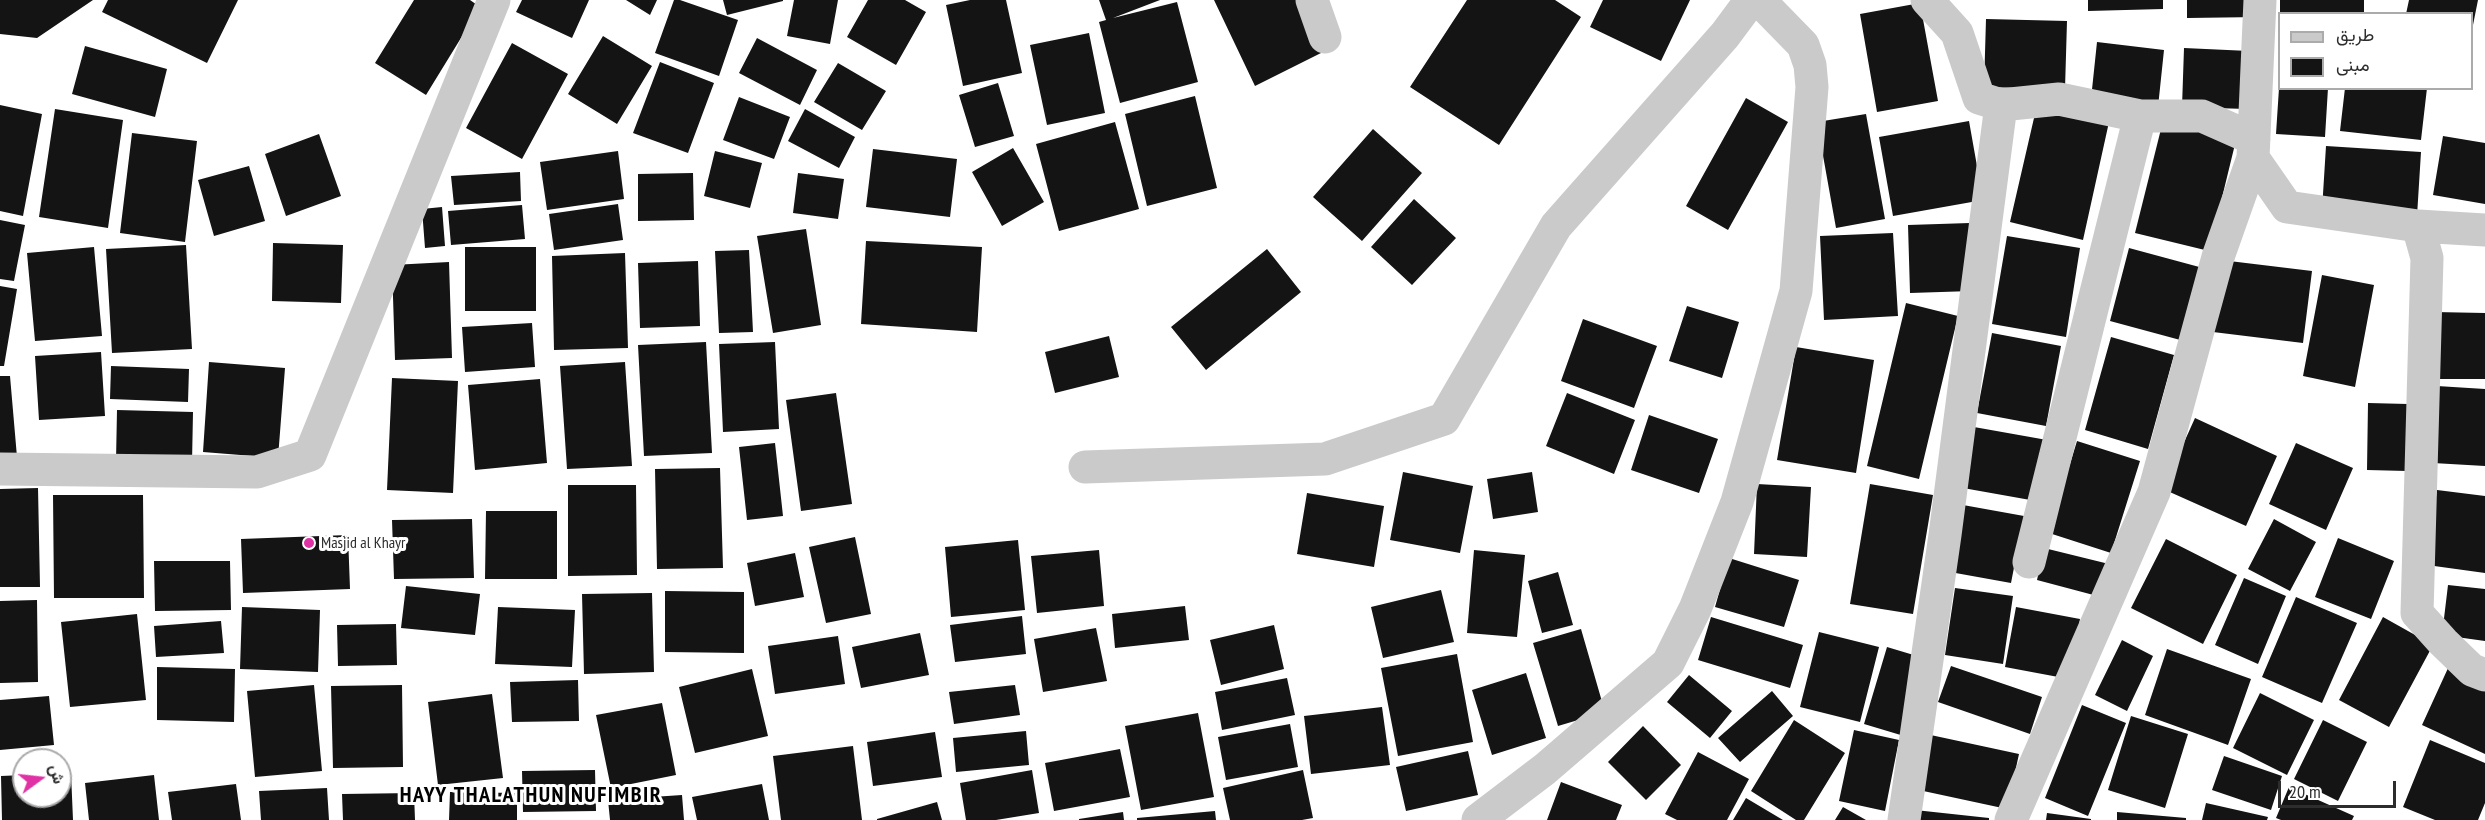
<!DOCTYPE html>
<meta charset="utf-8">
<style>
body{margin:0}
#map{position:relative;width:2485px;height:820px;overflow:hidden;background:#fff;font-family:"PT Sans Narrow",Vazirmatn,sans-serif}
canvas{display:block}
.legend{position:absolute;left:2278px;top:12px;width:195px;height:78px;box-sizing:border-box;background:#fff;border:2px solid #ababab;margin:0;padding:8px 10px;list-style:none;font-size:18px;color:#2d2d2d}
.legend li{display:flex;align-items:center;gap:12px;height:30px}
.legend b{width:30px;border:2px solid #ababab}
.north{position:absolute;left:12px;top:748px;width:60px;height:60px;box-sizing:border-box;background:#fff;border:2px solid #ababab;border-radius:50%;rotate:75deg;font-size:16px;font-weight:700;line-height:24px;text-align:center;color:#2d2d2d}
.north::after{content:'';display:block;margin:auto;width:21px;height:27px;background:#df33a5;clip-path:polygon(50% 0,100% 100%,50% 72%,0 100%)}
.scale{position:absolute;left:2278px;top:781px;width:118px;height:27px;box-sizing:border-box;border:3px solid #2d2d2d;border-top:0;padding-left:8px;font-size:18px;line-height:21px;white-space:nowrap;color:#2d2d2d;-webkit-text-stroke:4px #fff;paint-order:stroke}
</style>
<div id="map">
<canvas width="2485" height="820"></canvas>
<ul class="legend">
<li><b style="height:8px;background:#cacaca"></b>طريق</li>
<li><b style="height:16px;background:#141414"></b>مبنى</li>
</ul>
<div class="north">ش</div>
<div class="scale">20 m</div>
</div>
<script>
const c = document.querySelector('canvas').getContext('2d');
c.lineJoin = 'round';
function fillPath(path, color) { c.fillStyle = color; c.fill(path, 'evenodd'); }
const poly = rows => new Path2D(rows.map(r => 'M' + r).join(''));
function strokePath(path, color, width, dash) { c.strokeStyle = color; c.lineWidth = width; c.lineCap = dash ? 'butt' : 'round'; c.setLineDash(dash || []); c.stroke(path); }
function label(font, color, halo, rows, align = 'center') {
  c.font = font + ' "PT Sans Narrow",sans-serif'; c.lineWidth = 6; c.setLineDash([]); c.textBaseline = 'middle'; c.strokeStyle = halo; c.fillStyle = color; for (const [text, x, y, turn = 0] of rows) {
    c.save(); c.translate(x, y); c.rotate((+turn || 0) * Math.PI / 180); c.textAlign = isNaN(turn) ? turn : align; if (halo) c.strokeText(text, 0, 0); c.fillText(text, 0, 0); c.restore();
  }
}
fillPath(poly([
 [0,0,93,0,37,38,0,34],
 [108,0,238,0,207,63,102,12],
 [414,0,470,0,480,7,426,95,375,63],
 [522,0,589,0,572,38,516,12],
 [626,0,657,0,650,15],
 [674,0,680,0,738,20,719,76,655,53],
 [723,0,783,0,783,1,727,15],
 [794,0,838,0,830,44,787,36],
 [868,0,905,0,926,12,896,65,847,37],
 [970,0,1006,0,1022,73,963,86,946,5],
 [1099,0,1160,0,1113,18,1177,2,1198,82,1120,103,1099,22,1106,20],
 [1214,0,1303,0,1327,50,1255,86],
 [1467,0,1555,0,1581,17,1499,145,1410,87],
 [1603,0,1690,0,1661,61,1590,27],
 [2088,0,2163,0,2163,9,2088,11],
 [2187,0,2258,0,2259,17,2187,18],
 [2280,0,2364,0,2364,14,2280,14],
 [2409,0,2478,0,2473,25,2472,14,2406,14],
 [1920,3,1938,101,1877,112,1860,14],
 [1986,19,2067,21,2065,89,1984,87],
 [1089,33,1105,113,1047,125,1030,45],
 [603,36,652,66,617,124,568,94],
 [757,38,817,70,800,105,739,73],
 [2097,42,2164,50,2158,107,2091,99],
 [512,43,568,74,522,159,466,128],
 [85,46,167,69,155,117,72,94],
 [2184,48,2249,51,2247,109,2182,107],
 [660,62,714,83,688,153,633,133],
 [838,63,886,91,862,130,814,102],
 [998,83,1014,136,975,147,959,95],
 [2279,88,2328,88,2325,137,2276,134],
 [2345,88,2427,88,2421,140,2340,131],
 [1195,96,1217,188,1147,206,1125,114],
 [739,97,790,117,774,159,723,140],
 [1746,98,1788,122,1728,230,1686,206],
 [0,105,42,114,23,216,0,211],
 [2037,105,2109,122,2083,240,2010,222],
 [55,109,123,120,108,228,39,217],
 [805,109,855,137,839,168,788,141],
 [1866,114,1885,219,1836,228,1817,122],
 [2164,117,2237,136,2209,251,2135,233],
 [1969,121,1983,200,1893,216,1879,137],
 [1115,122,1139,209,1059,231,1036,144],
 [1373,129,1422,173,1362,241,1313,197],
 [132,133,197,141,185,242,120,233],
 [319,134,341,196,286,216,265,154],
 [2443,136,2485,143,2485,204,2433,195],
 [2326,146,2421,152,2417,216,2322,210],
 [1013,148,1044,202,1002,226,972,172],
 [873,149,957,159,950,217,866,207],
 [618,151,624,199,547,210,540,162],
 [715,151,762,163,750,208,704,196],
 [249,166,265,221,214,236,198,180],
 [520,172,521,201,454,205,451,176],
 [693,173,694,220,638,221,638,174],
 [798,173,844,179,838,219,793,213],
 [1414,199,1456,238,1412,285,1371,247],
 [618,204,623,240,554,250,549,214],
 [522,205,525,239,451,245,448,211],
 [442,207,445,246,425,248,422,209],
 [0,220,25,225,14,281,0,279],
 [1970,223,1972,291,1910,293,1908,225],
 [806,229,821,325,773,333,757,236],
 [1893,233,1898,316,1824,320,1820,236],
 [2007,236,2080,248,2066,337,1992,324],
 [866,241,982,247,977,332,861,324],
 [273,243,343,245,341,303,272,301],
 [186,245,192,349,112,353,106,249],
 [94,247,102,336,35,341,27,253],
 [465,247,536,247,536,311,465,311],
 [2129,248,2203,268,2184,341,2110,321],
 [1267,249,1301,292,1206,370,1171,327],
 [749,250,753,332,719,333,715,251],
 [625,253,628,348,554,350,552,256],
 [2221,260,2312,271,2303,343,2213,332],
 [698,261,700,326,640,328,638,263],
 [449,262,452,358,395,360,392,265],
 [2322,275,2374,285,2355,387,2303,376],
 [0,286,17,289,4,366,0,366],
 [1906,303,1958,316,1919,479,1867,466],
 [1687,306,1739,322,1722,378,1669,361],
 [2434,312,2485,313,2485,379,2433,379],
 [1583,319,1657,346,1634,408,1561,381],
 [532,323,535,367,465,372,462,327],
 [1992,333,2061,346,2046,426,1977,413],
 [1109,336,1119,377,1055,393,1045,352],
 [2111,337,2174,355,2148,449,2085,430],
 [706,342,712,453,644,456,638,345],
 [775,342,779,429,723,432,719,344],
 [1796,347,1874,360,1856,473,1777,460],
 [101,352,105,416,39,420,35,356],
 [209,362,285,368,278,458,203,452],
 [625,362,632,466,567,469,560,366],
 [111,366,189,369,188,402,110,399],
 [0,376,10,376,17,457,0,459],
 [392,378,458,381,453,493,387,490],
 [540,379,547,463,475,470,468,385],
 [2437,386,2485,389,2485,466,2433,463],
 [836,393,852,504,801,511,786,400],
 [1567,393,1635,420,1614,474,1546,446],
 [2368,403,2408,404,2407,471,2367,470],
 [117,410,193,412,192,463,116,461],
 [1649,415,1718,439,1699,493,1631,470],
 [2195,418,2277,456,2246,526,2163,489],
 [1974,427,2047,440,2036,501,1963,488],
 [2077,441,2140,461,2111,553,2049,533],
 [775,443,783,516,747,520,739,447],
 [2296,443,2353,468,2326,530,2269,504],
 [720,468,723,568,657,569,655,469],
 [1403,472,1473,486,1460,553,1390,540],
 [1532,472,1538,512,1493,519,1487,479],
 [1757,484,1811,487,1807,557,1754,554],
 [1870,484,1933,495,1913,614,1850,604],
 [568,485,636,485,637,575,568,576],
 [38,488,40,587,0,587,0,489],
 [2437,490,2485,496,2485,573,2427,565],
 [1307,493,1384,506,1374,567,1297,554],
 [53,495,143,495,144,598,54,598],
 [1963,505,2024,516,2011,583,1950,572],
 [486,511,557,511,557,579,485,579],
 [472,519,474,578,394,579,392,520],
 [2274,519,2316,542,2290,591,2248,569],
 [348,535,350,589,243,593,241,539],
 [855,537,871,614,826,623,809,547],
 [2338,538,2394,561,2371,619,2315,597],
 [2166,539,2237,575,2203,644,2131,608],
 [1018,540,1025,610,951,617,945,547],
 [2044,548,2109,564,2101,597,2037,580],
 [1099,550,1104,606,1037,613,1031,556],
 [1474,550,1525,555,1517,637,1467,633],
 [795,553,804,597,755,606,747,563],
 [1729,558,1799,580,1784,627,1715,607],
 [154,561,230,561,231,610,155,611],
 [1558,572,1573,625,1542,633,1528,581],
 [2244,578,2286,596,2258,664,2215,645],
 [2448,585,2485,589,2485,641,2442,635],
 [406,586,480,594,475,635,401,628],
 [1955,588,2013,596,2003,664,1945,655],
 [1441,590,1454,642,1383,658,1371,607],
 [665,591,744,592,744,653,665,652],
 [652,593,654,672,584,674,582,594],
 [2296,597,2357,623,2322,703,2262,677],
 [37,600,38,682,0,683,0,601],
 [1185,606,1189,640,1115,648,1112,614],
 [242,607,320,610,318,672,240,669],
 [498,607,575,610,572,667,495,664],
 [2016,607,2080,619,2069,679,2005,667],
 [137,614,146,700,70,707,61,622],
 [1022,616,1026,654,955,662,950,625],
 [1711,617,1803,645,1790,688,1698,660],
 [2383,617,2433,645,2389,727,2339,700],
 [221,621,224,653,156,657,154,626],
 [396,624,397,665,338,666,337,625],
 [1274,625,1284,669,1221,685,1210,640],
 [1096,628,1107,681,1043,692,1034,639],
 [1581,629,1605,712,1558,726,1533,643],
 [1819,632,1879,647,1860,722,1800,707],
 [920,633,929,675,861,688,852,647],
 [838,636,845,684,775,694,768,646],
 [2122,640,2153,656,2127,711,2095,695],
 [1887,647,1927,659,1904,736,1864,724],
 [2167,649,2251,679,2228,745,2145,715],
 [1457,654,1473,742,1398,756,1381,668],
 [1951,666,2042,697,2030,734,1938,702],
 [2449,666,2485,683,2485,754,2422,725],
 [157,667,235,669,234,722,157,720],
 [752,669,768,736,695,753,679,687],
 [1526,673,1546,738,1492,755,1472,690],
 [1689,675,1732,711,1710,738,1667,702],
 [1287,678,1295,715,1222,730,1215,692],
 [578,680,579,721,512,722,510,682],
 [314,685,322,771,255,777,247,691],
 [402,685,403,767,333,768,331,686],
 [1015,685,1020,715,954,724,949,692],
 [1772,691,1793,716,1740,762,1718,738],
 [2260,693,2314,720,2287,775,2233,748],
 [492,694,503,778,438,785,428,702],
 [49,696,54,745,0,750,0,700],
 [662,703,676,775,611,788,596,715],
 [2082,705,2126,723,2088,816,2045,798],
 [1382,707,1390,765,1311,774,1304,716],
 [1198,713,1214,797,1141,810,1125,726],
 [2131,716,2188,734,2165,808,2108,790],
 [1794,720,1845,753,1804,820,1796,820,1751,791],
 [2323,720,2367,742,2338,801,2294,779],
 [1290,724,1298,767,1226,780,1218,737],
 [1643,726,1681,765,1646,800,1608,762],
 [1854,730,1899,740,1885,811,1839,801],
 [1026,731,1029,765,956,772,953,738],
 [935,732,942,777,873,786,867,742],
 [1926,734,2019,754,2007,809,1914,789],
 [2430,740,2485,763,2485,803,2478,820,2435,820,2403,807],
 [853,746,862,820,781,820,773,756],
 [1120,749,1130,797,1054,811,1045,763],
 [1468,751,1478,795,1406,811,1396,767],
 [1698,752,1749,779,1727,820,1677,820,1665,814],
 [2224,756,2282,776,2271,810,2212,790],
 [595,770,596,811,523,812,522,771],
 [1032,770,1039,813,996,820,966,820,960,783],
 [1303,770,1313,818,1302,820,1230,820,1223,788],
 [71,773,73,820,2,820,1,776,24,775,24,796,60,796,60,774],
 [154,775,159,820,89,820,85,783],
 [1561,782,1622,805,1616,820,1547,820],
 [236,784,241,820,172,820,168,792],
 [762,784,769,820,697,820,692,797],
 [2289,787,2354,816,2352,820,2281,820,2276,818],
 [327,788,329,820,261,820,259,791],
 [450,792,517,793,517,820,449,820],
 [414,793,415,820,343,820,342,794],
 [682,795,684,820,610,820,608,800],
 [1746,798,1783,820,1733,820],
 [937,802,942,820,877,820,877,819],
 [2206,803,2268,817,2267,820,2202,820],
 [1843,807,1866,820,1835,820],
 [1915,810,1989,818,1989,820,1915,820],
 [1215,811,1216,820,1137,820,1137,818],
 [1123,812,1124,820,1079,820,1079,819],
 [2117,812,2186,818,2186,820,2117,820],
 [2047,813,2091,819,2091,820,2046,820]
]), '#141414');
strokePath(poly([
 [1312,0,1325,37],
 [2001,105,2059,99,2140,116,2202,116,2254,139],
 [2253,158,2287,207,2418,226,2427,258,2417,613,2443,642,2472,670,2485,675],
 [2418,226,2485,230],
 [1085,467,1325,459,1444,419,1556,226,1725,35,1751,0],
 [0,469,257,472,310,455,494,0],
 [2029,562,2140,116],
 [1478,820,1545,769,1668,663,1695,609,1737,502,1796,291,1812,87,1810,65,1803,45,1759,0],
 [1904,820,1945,535,2001,105,1979,98,1957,33,1927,0],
 [2011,820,2154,492,2218,257,2253,158,2260,0]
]), '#cacaca', 33);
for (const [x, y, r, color] of [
 [309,543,6,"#df33a5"]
]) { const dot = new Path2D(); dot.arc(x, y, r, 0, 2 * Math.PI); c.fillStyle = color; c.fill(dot); strokePath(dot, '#fff', 2); }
label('16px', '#2d2d2d', '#fff', [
 ["Masjid al Khayr",321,543]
], 'left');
c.letterSpacing = '1.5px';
label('bold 22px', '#000', '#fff', [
 ["HAYY THALATHUN NUFIMBIR",531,796]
]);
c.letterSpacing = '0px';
</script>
